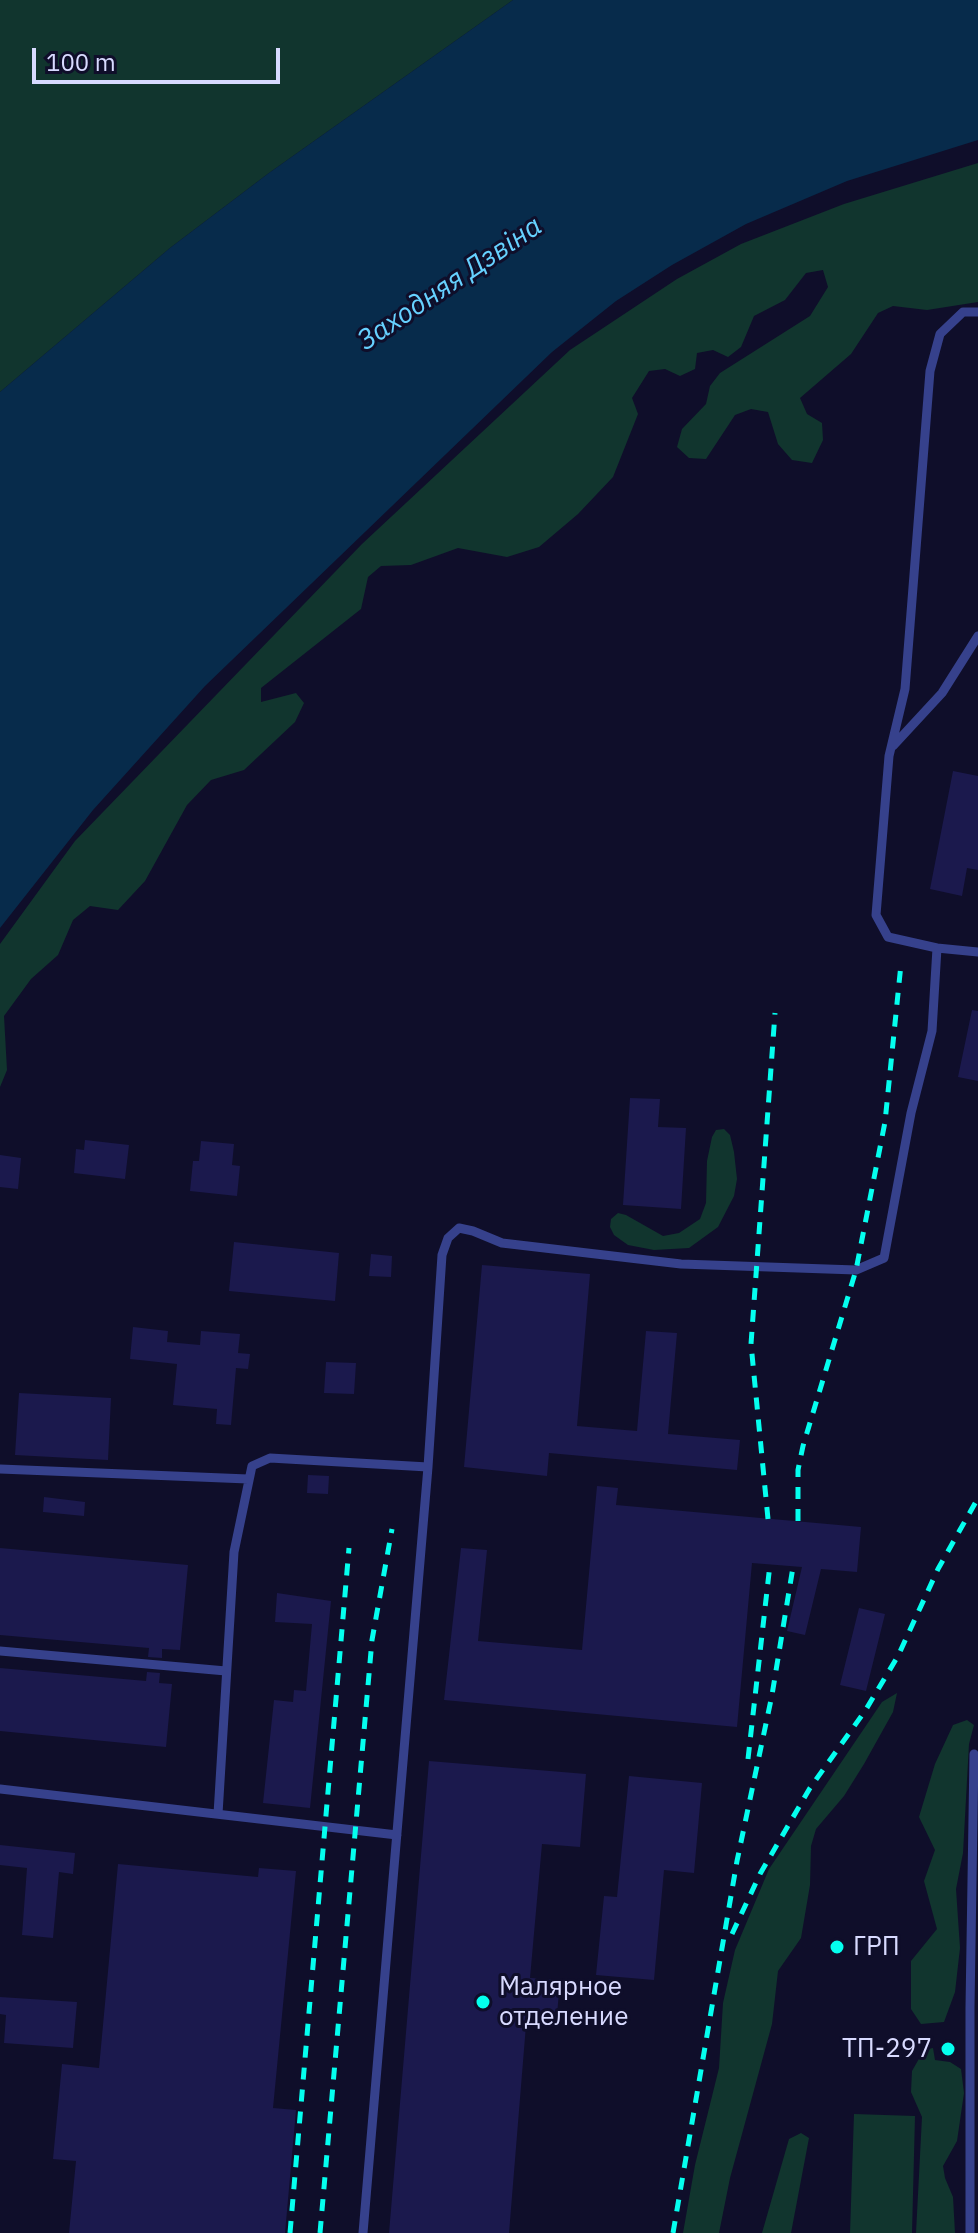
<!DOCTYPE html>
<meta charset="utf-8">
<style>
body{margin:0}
#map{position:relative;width:978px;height:2233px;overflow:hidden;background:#0f0e2a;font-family:"IBM Plex Sans",sans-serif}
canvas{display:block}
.scale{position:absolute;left:32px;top:48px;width:248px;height:36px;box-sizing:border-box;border:4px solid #d8daff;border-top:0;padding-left:10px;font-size:24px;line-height:28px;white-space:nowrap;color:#d8daff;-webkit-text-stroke:6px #0f0e2a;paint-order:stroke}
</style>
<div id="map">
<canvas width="978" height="2233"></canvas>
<div class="scale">100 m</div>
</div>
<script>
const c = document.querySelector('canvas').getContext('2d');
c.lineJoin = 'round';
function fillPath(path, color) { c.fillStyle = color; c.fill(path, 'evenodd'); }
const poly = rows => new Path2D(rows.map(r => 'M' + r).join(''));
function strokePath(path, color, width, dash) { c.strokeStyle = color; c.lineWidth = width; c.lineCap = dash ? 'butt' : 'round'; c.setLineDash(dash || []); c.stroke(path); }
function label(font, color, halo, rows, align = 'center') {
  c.font = font + ' "IBM Plex Sans",sans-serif'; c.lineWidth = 6; c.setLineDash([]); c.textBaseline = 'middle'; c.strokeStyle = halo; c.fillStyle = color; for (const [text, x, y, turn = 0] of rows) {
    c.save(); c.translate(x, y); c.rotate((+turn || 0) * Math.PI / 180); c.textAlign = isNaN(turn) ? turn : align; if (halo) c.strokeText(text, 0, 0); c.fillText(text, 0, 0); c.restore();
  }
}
fillPath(poly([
 [0,0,513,0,269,173,170,248,0,392],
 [978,163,978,302,927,310,893,306,878,313,851,354,800,398,807,414,822,423,823,440,812,463,792,460,778,444,768,412,751,409,735,415,706,459,689,458,677,447,682,429,706,404,710,386,720,373,810,316,828,287,823,270,806,273,785,300,754,316,741,347,728,357,713,350,697,353,695,369,680,376,665,369,649,371,632,398,638,414,613,477,578,514,539,547,507,557,458,548,411,565,381,566,368,577,361,609,261,688,261,702,296,693,304,703,295,722,244,770,211,780,187,805,145,881,118,910,90,906,73,920,58,955,31,979,4,1016,7,1070,0,1087,0,944,75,841,362,544,570,350,677,279,741,244,844,204],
 [724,1129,730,1135,734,1152,737,1179,734,1196,718,1227,689,1248,654,1250,628,1245,614,1235,610,1227,611,1219,618,1213,626,1215,663,1236,679,1233,700,1219,706,1203,707,1161,712,1137,716,1130],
 [897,1693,893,1712,864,1764,844,1796,816,1829,811,1846,810,1885,801,1938,778,1971,772,2024,730,2178,719,2233,683,2233,695,2165,719,2068,723,2003,735,1950,769,1869,882,1702],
 [967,1720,974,1725,969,1744,963,1853,956,1889,960,1948,955,1992,944,2022,921,2024,911,2009,911,1961,937,1929,924,1881,935,1850,919,1817,935,1764,953,1725],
 [933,2048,935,2060,950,2062,961,2069,964,2093,957,2141,943,2166,945,2178,953,2197,955,2233,916,2233,922,2117,911,2092,912,2071,924,2050],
 [854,2114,915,2116,912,2233,850,2233],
 [801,2133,809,2138,791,2233,762,2233,789,2139]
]), '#11352e');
fillPath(poly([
 [513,0,978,0,978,140,847,181,746,224,672,265,616,301,552,352,205,686,93,810,0,928,0,392,170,248,269,173]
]), '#072b4b');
fillPath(poly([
 [953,771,978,776,978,870,967,868,962,896,930,889],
 [972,1010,978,1011,978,1081,958,1077],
 [630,1098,660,1099,658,1127,686,1128,681,1209,623,1205],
 [85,1140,129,1145,125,1179,74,1173,76,1149,84,1150],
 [201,1141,234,1144,232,1165,240,1166,237,1196,190,1191,193,1161,199,1161],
 [0,1155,21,1158,18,1189,0,1187],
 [234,1242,339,1253,335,1301,229,1291],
 [371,1254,392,1256,391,1277,369,1276],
 [482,1265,590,1274,577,1426,637,1431,646,1331,677,1333,668,1434,740,1440,737,1470,549,1453,547,1476,464,1467],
 [133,1327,168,1331,167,1342,200,1345,201,1331,240,1334,238,1353,250,1354,248,1369,236,1368,231,1425,216,1424,217,1409,173,1405,177,1364,130,1359],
 [326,1362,356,1363,354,1394,324,1393],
 [19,1393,111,1398,108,1460,15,1455],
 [308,1475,329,1476,328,1494,307,1493],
 [597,1486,618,1488,616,1505,861,1527,857,1572,821,1569,805,1635,787,1631,802,1567,752,1563,737,1727,444,1700,461,1548,487,1550,478,1641,582,1650],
 [44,1497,85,1502,84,1516,43,1512],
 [0,1548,188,1565,180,1650,162,1649,162,1658,148,1657,149,1648,0,1635],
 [277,1593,331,1601,310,1808,263,1803,274,1700,293,1702,294,1690,306,1691,312,1624,275,1622],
 [859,1608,885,1614,866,1691,840,1685],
 [0,1668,146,1681,147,1672,160,1673,159,1683,172,1684,166,1747,0,1731],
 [429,1761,586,1774,580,1847,542,1844,530,1978,560,1980,556,2027,526,2025,509,2233,389,2233],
 [629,1776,702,1783,694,1873,664,1870,654,1980,596,1975,604,1896,617,1897],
 [0,1845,75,1853,73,1874,59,1872,53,1938,22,1935,27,1868,0,1865],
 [118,1864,258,1877,259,1868,296,1871,273,2108,296,2110,285,2233,69,2233,76,2161,53,2159,62,2064,99,2068],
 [0,1997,77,2002,73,2048,4,2043,6,2015,0,2014]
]), '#1b194d');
strokePath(poly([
 [893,746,942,693,978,636],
 [937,948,888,937,876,915,889,756,905,689,930,371,940,334,963,312,978,312],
 [0,1469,248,1479],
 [0,1651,226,1671],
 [0,1789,397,1835],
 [218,1814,234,1552,252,1466,270,1458,428,1467],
 [363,2233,428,1467,442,1255,448,1238,459,1228,473,1231,502,1243,681,1264,856,1270,884,1258,911,1113,932,1031,937,948,978,952],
 [970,2233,970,2007,974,1754]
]), '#36418c', 9);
strokePath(poly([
 [768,1519,751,1344,775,1013],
 [798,1521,798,1470,803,1446,856,1270,885,1122,901,964],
 [748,1759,770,1564],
 [732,1934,760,1874,810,1788,865,1711,898,1656,938,1569,978,1498],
 [290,2233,349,1548],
 [320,2233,372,1640,392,1529],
 [673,2233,737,1861,772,1695,793,1567]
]), '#04ffef', 5, [12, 10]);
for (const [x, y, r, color] of [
 [837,1947,8,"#04ffef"],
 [483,2002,8,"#04ffef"],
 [948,2049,8,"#04ffef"]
]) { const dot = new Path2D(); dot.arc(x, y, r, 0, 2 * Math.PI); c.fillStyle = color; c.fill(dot); strokePath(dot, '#0f0e2a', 3); }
label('26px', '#d8daff', '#0f0e2a', [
 ["ГРП",853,1947],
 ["Малярное",499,1987],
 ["отделение",499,2017],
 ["ТП-297",932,2049,"right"]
], 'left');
label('italic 28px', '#66d1ff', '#0f0e2a', [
 ["Заходняя Дзвіна",450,284,-34]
]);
</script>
